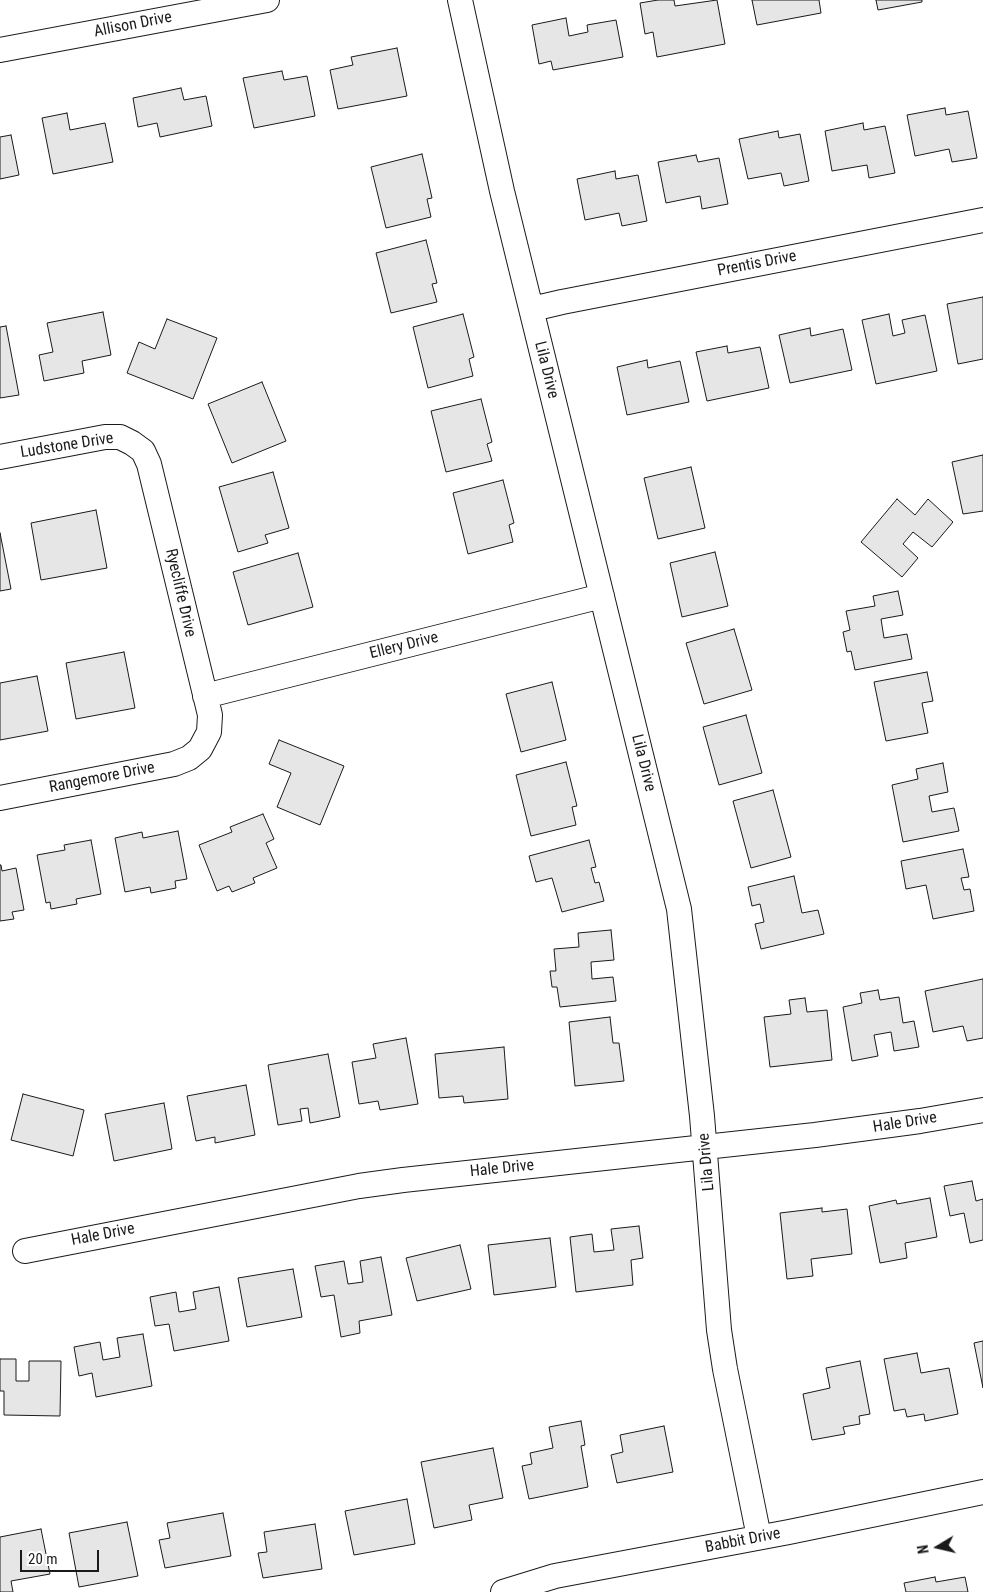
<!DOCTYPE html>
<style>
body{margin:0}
#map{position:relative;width:983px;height:1592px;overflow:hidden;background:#fff;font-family:"Roboto Condensed",sans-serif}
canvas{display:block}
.north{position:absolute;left:913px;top:1522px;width:50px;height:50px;-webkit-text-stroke:4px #fff;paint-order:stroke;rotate:261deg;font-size:14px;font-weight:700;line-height:20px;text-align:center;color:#1a1a1a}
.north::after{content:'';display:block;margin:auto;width:18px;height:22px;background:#1a1a1a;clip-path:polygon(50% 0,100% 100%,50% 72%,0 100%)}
.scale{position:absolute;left:20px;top:1550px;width:79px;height:22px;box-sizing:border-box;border:2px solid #1a1a1a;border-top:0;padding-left:6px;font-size:15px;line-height:18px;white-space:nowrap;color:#1a1a1a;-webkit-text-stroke:4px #fff;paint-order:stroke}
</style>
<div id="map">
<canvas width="983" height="1592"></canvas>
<div class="north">N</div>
<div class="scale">20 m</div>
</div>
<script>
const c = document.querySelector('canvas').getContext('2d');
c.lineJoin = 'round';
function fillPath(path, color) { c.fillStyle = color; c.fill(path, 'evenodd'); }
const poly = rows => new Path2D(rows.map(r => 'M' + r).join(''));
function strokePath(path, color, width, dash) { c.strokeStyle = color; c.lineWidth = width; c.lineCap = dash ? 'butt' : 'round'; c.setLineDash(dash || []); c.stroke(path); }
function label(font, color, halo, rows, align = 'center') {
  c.font = font + ' "Roboto Condensed",sans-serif'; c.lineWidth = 4; c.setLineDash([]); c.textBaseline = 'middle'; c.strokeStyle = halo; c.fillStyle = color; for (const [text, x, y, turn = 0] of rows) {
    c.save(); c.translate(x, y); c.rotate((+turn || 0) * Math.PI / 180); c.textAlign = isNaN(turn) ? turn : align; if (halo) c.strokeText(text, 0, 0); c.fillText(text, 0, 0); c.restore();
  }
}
const building = poly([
 [658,0,674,0,675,6,717,0,725,44,657,57,653,32,645,34,640,3,658,0],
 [752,0,819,0,821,13,757,25,752,0],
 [876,0,922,0,922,2,878,10,876,0],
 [566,18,569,36,588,32,587,25,616,20,623,57,553,70,551,61,539,64,532,25,566,18],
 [397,48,407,96,338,109,330,70,353,65,351,57,397,48],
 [282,71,284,80,307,76,315,116,254,128,243,78,282,71],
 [181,88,184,100,206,96,212,126,160,137,157,123,138,127,133,98,181,88],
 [945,108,946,115,968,111,977,158,952,162,949,149,915,156,907,115,945,108],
 [67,113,70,130,105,123,113,162,53,174,42,118,67,113],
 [863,123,864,130,885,126,895,173,869,178,867,165,832,171,825,131,863,123],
 [778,131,779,138,800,134,809,181,784,186,781,173,748,179,739,139,778,131],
 [11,135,19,175,0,179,0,137,11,135],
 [422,154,432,198,427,199,431,217,386,228,371,167,422,154],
 [696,155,698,162,719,158,728,204,702,209,700,196,666,203,658,162,696,155],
 [615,171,616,179,638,175,647,221,622,226,619,213,585,220,577,179,615,171],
 [426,240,437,283,432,284,437,302,391,313,376,253,426,240],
 [983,297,983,359,958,364,947,304,983,297],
 [103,312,111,355,82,361,84,373,44,381,39,355,53,352,47,323,103,312],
 [463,314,474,357,469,359,473,376,428,388,413,327,463,314],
 [889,314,893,336,905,333,902,320,925,315,937,371,876,384,862,320,889,314],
 [167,319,217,338,193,399,127,373,139,342,155,349,167,319],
 [6,326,19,395,0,398,0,327,6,326],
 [810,328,811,336,843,329,852,370,790,383,779,335,810,328],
 [727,346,728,353,760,347,769,388,707,401,696,352,727,346],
 [647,360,648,368,680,361,689,402,627,415,617,367,647,360],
 [262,382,286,441,232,463,208,404,262,382],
 [481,399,492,442,487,444,492,461,446,472,431,411,481,399],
 [983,455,983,511,963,514,952,462,983,455],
 [691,467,705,528,658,539,644,478,691,467],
 [273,472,289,528,265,535,268,543,238,552,219,487,273,472],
 [503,480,514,523,509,525,513,542,468,554,453,493,503,480],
 [897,499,915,515,928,499,953,522,932,547,913,532,903,544,918,558,902,577,861,542,897,499],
 [96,510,107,568,41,580,31,523,96,510],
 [0,533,11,589,0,591,0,533],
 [715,552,728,606,682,617,670,563,715,552],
 [298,553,313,607,248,625,233,572,298,553],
 [898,591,903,615,881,619,884,638,907,634,912,659,855,670,851,651,847,652,843,632,850,630,846,611,875,606,873,596,898,591],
 [734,629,752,690,704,704,686,643,734,629],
 [124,652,135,708,76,719,66,663,124,652],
 [927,672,933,701,922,703,928,733,886,741,874,682,927,672],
 [37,676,48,731,0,740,0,683,37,676],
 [552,682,566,740,521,752,506,694,552,682],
 [746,715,762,773,719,785,703,727,746,715],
 [279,740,344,766,320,825,277,807,291,773,269,764,279,740],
 [566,762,577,806,572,807,576,825,531,836,516,775,566,762],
 [943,763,948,792,929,796,932,812,954,808,959,831,903,842,892,785,918,779,916,769,943,763],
 [773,790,791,857,751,868,733,801,773,790],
 [263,814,274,839,266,843,277,868,253,878,255,883,232,892,229,886,217,891,199,845,232,832,230,827,263,814],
 [178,831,187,879,175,881,176,888,151,893,150,887,125,892,115,838,142,832,143,838,178,831],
 [91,840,101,894,76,899,77,904,51,909,50,902,46,903,37,855,65,850,64,845,91,840],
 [589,840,596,867,591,868,595,883,599,882,604,901,562,912,552,878,536,882,529,856,589,840],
 [963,849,969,877,961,878,964,890,970,889,974,911,933,919,926,885,906,889,901,861,963,849],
 [0,865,1,865,2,871,16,868,24,910,12,912,14,919,0,921,0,865],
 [794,876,802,913,818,910,824,934,761,949,755,924,764,922,760,904,752,906,748,887,794,876],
 [611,930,614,960,591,962,592,979,613,977,616,1001,560,1007,557,987,552,987,550,971,556,971,554,949,579,947,578,933,611,930],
 [983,979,983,1038,967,1041,963,1026,933,1032,925,991,983,979],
 [878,990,880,1000,899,997,903,1023,914,1021,919,1047,894,1051,891,1032,874,1035,878,1056,852,1061,843,1007,862,1003,860,993,878,990],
 [805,998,807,1012,827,1010,832,1060,770,1067,764,1017,791,1014,789,1000,805,998],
 [610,1017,613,1043,619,1043,624,1081,575,1086,569,1022,610,1017],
 [406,1038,418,1104,380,1110,378,1101,359,1104,352,1062,376,1058,373,1044,406,1038],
 [504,1047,508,1099,464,1103,463,1096,439,1098,435,1054,504,1047],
 [328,1054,340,1117,310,1123,308,1108,300,1109,302,1121,278,1125,268,1065,328,1054],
 [246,1085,255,1135,215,1143,215,1137,196,1141,187,1096,246,1085],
 [23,1094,84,1110,73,1156,11,1140,23,1094],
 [164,1103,172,1149,114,1161,105,1114,164,1103],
 [972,1181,976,1201,983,1199,983,1240,970,1243,964,1213,950,1216,944,1186,972,1181],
 [930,1198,937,1237,905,1243,907,1258,880,1263,869,1206,896,1200,897,1204,930,1198],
 [822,1208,822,1212,847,1209,852,1254,811,1259,813,1276,787,1279,780,1213,822,1208],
 [639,1226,643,1258,631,1260,633,1285,576,1292,570,1237,592,1234,594,1252,614,1250,611,1229,639,1226],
 [550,1238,556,1287,494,1295,488,1245,550,1238],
 [460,1245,471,1289,417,1301,406,1258,460,1245],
 [381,1257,392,1315,359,1321,360,1333,341,1337,334,1295,321,1297,315,1266,344,1261,348,1284,363,1282,360,1261,381,1257],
 [293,1269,302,1317,247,1327,238,1278,293,1269],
 [219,1287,229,1341,174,1351,169,1324,155,1326,150,1297,176,1292,179,1312,196,1309,193,1292,219,1287],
 [143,1334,152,1386,96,1397,92,1373,79,1376,74,1347,100,1342,103,1360,120,1357,117,1338,143,1334],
 [983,1341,983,1388,974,1343,983,1341],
 [917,1353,921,1373,949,1368,958,1414,925,1421,924,1414,907,1417,905,1409,894,1411,884,1359,917,1353],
 [0,1359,16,1359,16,1381,29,1381,29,1361,61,1361,60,1416,4,1415,4,1391,0,1391,0,1359],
 [860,1361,870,1414,859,1416,860,1424,843,1427,845,1434,812,1440,803,1394,830,1388,826,1368,860,1361],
 [581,1421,585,1445,581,1446,588,1487,529,1499,522,1466,532,1464,530,1453,553,1448,549,1427,581,1421],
 [664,1426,673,1472,617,1483,611,1455,623,1452,620,1435,664,1426],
 [493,1448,503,1498,469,1505,472,1520,434,1528,421,1462,493,1448],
 [407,1499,415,1544,354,1555,345,1511,407,1499],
 [223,1513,231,1556,165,1568,159,1540,170,1538,167,1523,223,1513],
 [127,1522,138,1576,79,1587,69,1533,127,1522],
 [315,1524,322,1569,263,1578,258,1553,267,1552,264,1532,315,1524],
 [41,1529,50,1574,11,1581,13,1592,0,1592,0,1537,41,1529],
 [935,1577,936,1582,965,1577,968,1592,906,1592,904,1583,935,1577]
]);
fillPath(building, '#e6e6e6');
strokePath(building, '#1a1a1a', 1);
const street = poly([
 [460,0,502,191,679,909,702,1116,719,1330,725,1369,759,1537],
 [0,50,267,0],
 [532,309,562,302,983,220],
 [0,457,105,437,120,437,132,443,143,451,149,464,210,715,209,732,200,749,189,758,174,764,0,798],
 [205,696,602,596],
 [25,1251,359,1186,403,1180,815,1135,920,1121,983,1110],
 [503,1592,555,1576,789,1532,983,1492]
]);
strokePath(street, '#1a1a1a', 26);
strokePath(street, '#fff', 24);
label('16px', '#1a1a1a', '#fff', [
 ["Allison Drive",133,25,-11],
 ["Prentis Drive",757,264,-11],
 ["Lila Drive",546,370,76],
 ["Ludstone Drive",67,446,-9],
 ["Ryecliffe Drive",180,593,77],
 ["Ellery Drive",404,646,-14],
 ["Lila Drive",643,763,76],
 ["Rangemore Drive",102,778,-11],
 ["Hale Drive",905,1123,-9],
 ["Lila Drive",707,1162,-95],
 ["Hale Drive",502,1169,-6],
 ["Hale Drive",103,1235,-11],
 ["Babbit Drive",743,1541,-11]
]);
</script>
